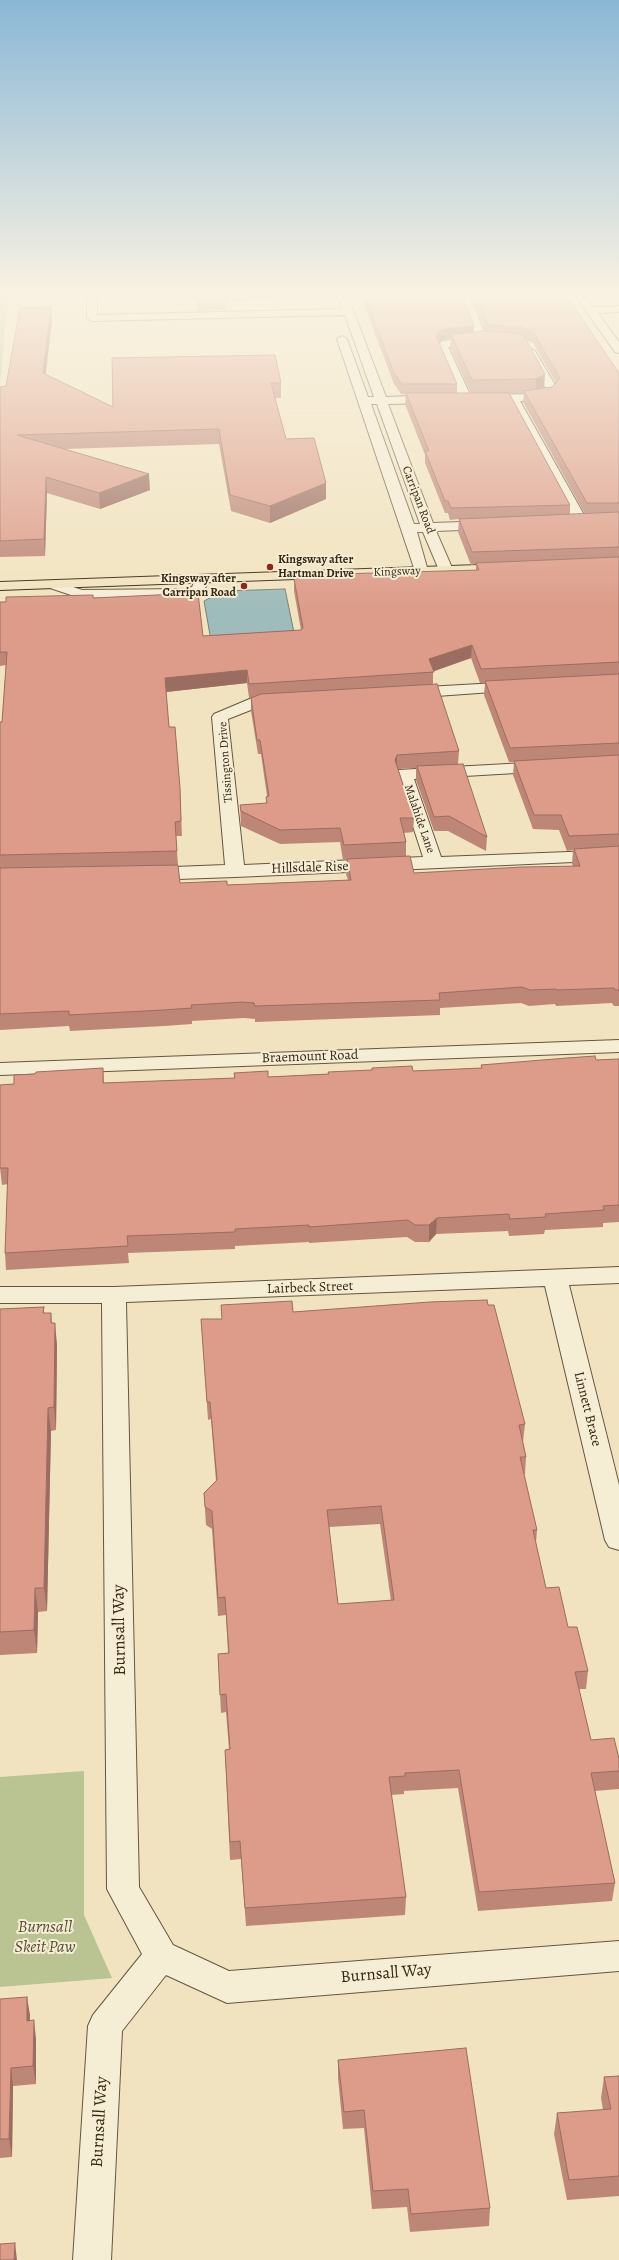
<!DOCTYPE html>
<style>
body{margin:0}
canvas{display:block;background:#f1e3bf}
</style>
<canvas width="619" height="2260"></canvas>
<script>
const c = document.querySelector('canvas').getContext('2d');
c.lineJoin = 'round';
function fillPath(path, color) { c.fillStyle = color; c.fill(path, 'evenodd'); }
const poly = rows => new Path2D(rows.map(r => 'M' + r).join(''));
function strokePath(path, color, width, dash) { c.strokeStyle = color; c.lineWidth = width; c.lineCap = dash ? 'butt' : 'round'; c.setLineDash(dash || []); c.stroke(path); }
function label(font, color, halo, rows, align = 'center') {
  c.font = font + ' Alegreya,serif'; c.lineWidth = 4; c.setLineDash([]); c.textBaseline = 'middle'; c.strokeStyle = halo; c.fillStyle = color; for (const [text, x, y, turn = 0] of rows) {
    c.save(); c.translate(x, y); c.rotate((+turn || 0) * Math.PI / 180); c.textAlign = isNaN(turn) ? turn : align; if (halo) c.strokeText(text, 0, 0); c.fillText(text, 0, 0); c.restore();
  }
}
fillPath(poly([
 [0,294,8,294,0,384],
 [84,1771,84,1915,112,1978,0,1987,0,1777]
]), '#bac492');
const water = poly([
 [285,589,296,642,212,646,204,601,224,591,285,589]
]);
fillPath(water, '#9ebcbb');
strokePath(water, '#748178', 1);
const minor = poly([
 [87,294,97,294,97,315,342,309,337,294,347,294,386,397,434,395,440,399,434,403,388,404,433,523,488,521,495,525,488,529,436,531,453,570,446,574,439,570,423,532,417,532,428,571,426,574,416,574,337,339,342,336,347,339,368,397,374,397,345,315,92,321,87,318,87,294],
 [371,404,377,404,420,524,414,524,371,404],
 [462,294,475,294,471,299,487,340,482,343,448,347,472,399,466,403,460,399,437,347,442,341,475,337,461,299,462,294],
 [574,294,584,294,593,307,619,306,619,312,598,313,619,342,619,353,615,352,574,294],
 [530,348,535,351,558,390,551,396,536,400,520,401,588,522,586,525,581,526,574,522,509,401,481,401,475,398,481,395,536,394,546,389,525,351,530,348],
 [202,575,209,579,203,593,186,597,80,598,50,588,48,585,55,581,82,590,186,589,192,587,197,576,202,575],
 [514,682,520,684,522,687,520,690,409,698,403,696,401,693,403,690,409,688,514,682],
 [281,695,287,697,289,700,287,703,261,706,228,719,244,865,423,857,396,774,398,770,544,762,550,763,552,767,550,771,414,779,441,857,619,850,619,860,235,877,149,880,143,878,140,874,143,870,149,868,225,865,212,717,214,714,252,698,281,695],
 [619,1040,619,1052,0,1075,0,1063,619,1040],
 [619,1267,619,1283,569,1285,619,1485,619,1550,609,1547,605,1540,545,1286,126,1302,139,1887,173,1945,229,1971,619,1941,619,1971,227,2003,166,1975,122,2031,111,2260,73,2260,88,2026,93,2015,142,1954,107,1889,102,1303,0,1303,0,1287,114,1287,619,1267]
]);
const major = poly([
 [506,564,511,565,513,568,511,571,0,590,0,582,506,564]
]);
strokePath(minor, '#65573f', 2);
strokePath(major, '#362814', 2);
fillPath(minor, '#f6edd5');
fillPath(major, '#f1e3bf');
fillPath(poly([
 [195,294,273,294,273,300,226,302,226,310,198,311],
 [360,294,462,294,474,332,485,331,473,299,473,294,565,294,619,373,619,1006,614,1006,612,1003,556,1006,555,1004,529,1006,521,1003,440,1008,440,1015,255,1022,255,1019,244,1018,192,1021,192,1024,164,1026,70,1031,69,1026,0,1030,0,722,2,722,6,665,0,666,0,602,93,598,203,636,301,630,294,591,294,579,303,578,303,575,476,570,476,564,471,565,458,532,459,519,450,520,448,513,445,513,425,463,425,455,405,404,406,394,401,394,394,384],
 [451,338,450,348,471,393,457,393,457,384,439,342,442,340],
 [526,340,533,343,556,383,552,387,544,388],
 [509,393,524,393,523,402,585,514,570,514,570,505],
 [471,658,480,683,485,683,484,695,509,762,514,762,513,775,533,829,559,830,567,851,573,850,572,864,573,866,414,873,406,856,406,842,404,833,413,832,414,818,398,769,416,768,416,780,434,831,448,831,486,851,487,837,458,764,459,751,433,684,433,671],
 [247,683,249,698,252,697,251,698,251,711,258,754,261,754,267,796,266,797,266,804,240,805,241,826,280,844,340,842,343,860,347,859,346,874,348,880,227,885,180,883,178,865,176,836,182,836,180,788,169,727,166,692],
 [52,321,45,374,113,407,112,358,281,383,281,398,275,398,286,439,326,483,326,499,270,523,231,511,219,444,64,449,150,490,100,509,47,493,45,556,0,557,0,387,6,386],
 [619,1059,619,1222,603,1223,603,1227,545,1230,544,1234,509,1236,508,1231,436,1234,429,1242,415,1242,407,1237,309,1243,309,1242,235,1246,235,1249,128,1253,129,1263,6,1270,5,1253,8,1184,2,1185,0,1168,0,1085,14,1084,35,1074,103,1068,104,1083,234,1078,234,1073,268,1077,328,1074,372,1070,372,1068,413,1071,481,1068,481,1065],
 [488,1305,525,1424,523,1442,526,1457,525,1474,524,1474,537,1530,536,1543,546,1588,568,1627,588,1671,586,1689,579,1689,591,1740,619,1759,619,1789,595,1791,615,1883,612,1901,478,1911,458,1788,404,1791,404,1794,391,1795,406,1897,405,1915,246,1926,241,1859,230,1860,225,1750,229,1749,226,1712,221,1713,218,1654,228,1653,226,1615,218,1616,212,1529,206,1525,204,1493,216,1481,211,1419,208,1420,201,1319,222,1319,293,1312],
 [380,1524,391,1601,338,1604,329,1527],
 [44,1307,44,1313,51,1313,52,1323,57,1345,56,1430,51,1431,47,1611,38,1612,37,1653,0,1655,0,1309],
 [0,1999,30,2015,30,2021,36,2039,36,2084,13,2086,12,2157,0,2158],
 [338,2060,490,2208,489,2226,410,2232,407,2207,372,2209,364,2128,343,2129,338,2078],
 [619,2076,619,2196,567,2200,554,2134,557,2113,603,2110,601,2098,604,2077]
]), '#be8677');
fillPath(poly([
 [51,307,52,321,44,388,43,373],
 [474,326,474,336,451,335,451,338,442,340,436,346,436,336,442,329],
 [545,374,544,388,536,393,536,379],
 [149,474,150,490,100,509,99,493],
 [46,477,47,493,45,556,44,539],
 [326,483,326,499,270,523,270,506],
 [472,645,471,658,429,673,429,659],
 [247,670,247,683,166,692,165,678],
 [397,755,397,769,395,760],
 [437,1218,436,1234,429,1242,429,1225],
 [55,1323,57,1345,56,1430,54,1407],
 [48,1408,51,1431,47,1611,44,1588],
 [35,1588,38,1612,37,1653,34,1630],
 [27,1997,30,2015,29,2039,27,2021],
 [34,2020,36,2039,36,2084,33,2066],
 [11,2068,13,2086,12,2157,9,2139],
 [15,2243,17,2260,14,2260]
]), '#9b6d61');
const building = poly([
 [196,294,224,294,226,300,198,301,196,294],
 [364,294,462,294,474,326,442,329,436,336,457,384,402,384,394,373,364,294],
 [475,294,565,294,619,373,619,503,587,503,524,391,552,387,560,378,533,332,521,327,488,325,475,294],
 [51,307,43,373,113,407,112,358,275,355,281,383,271,383,286,439,314,438,326,483,270,506,230,495,219,429,17,435,149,474,99,493,46,477,44,539,0,541,0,387,6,386,20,308,51,307],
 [483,331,518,333,524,336,545,374,536,379,472,380,451,335,483,331],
 [406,393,509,393,570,505,451,508,448,501,445,501,425,451,429,451,406,393],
 [619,512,619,547,472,552,459,519,619,512],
 [619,557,619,662,481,669,472,645,429,659,434,672,249,684,247,670,165,678,169,727,175,727,180,788,181,821,175,822,177,851,0,855,0,722,2,722,7,652,0,652,0,602,6,602,6,597,93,595,93,598,198,593,203,636,301,630,303,628,294,579,304,578,303,575,479,570,476,563,619,557],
 [619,674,619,743,510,748,485,681,619,674],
 [437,684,459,751,397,755,395,760,414,818,400,818,406,842,344,845,340,828,280,830,241,811,240,805,267,803,266,797,269,796,260,740,257,740,251,698,261,694,437,684],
 [619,755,619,834,569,836,561,815,534,815,514,761,619,755],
 [463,764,487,837,449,816,434,817,417,766,463,764],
 [619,846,619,990,615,990,614,988,557,990,556,989,530,990,522,987,439,993,440,1000,255,1006,254,1003,243,1002,191,1005,192,1008,163,1010,69,1015,69,1011,0,1014,0,868,178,865,180,883,227,881,227,885,351,880,347,859,410,856,414,873,522,867,580,866,574,849,619,846],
 [595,1056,596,1060,619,1059,619,1205,603,1206,604,1210,545,1214,546,1217,510,1219,509,1214,437,1218,429,1225,415,1225,408,1220,309,1227,309,1225,235,1229,235,1232,127,1236,128,1246,5,1253,8,1168,0,1168,0,1085,14,1084,14,1075,35,1074,36,1072,103,1068,103,1083,235,1078,234,1073,268,1071,268,1077,329,1074,328,1072,372,1070,372,1068,412,1066,413,1071,482,1068,481,1065,567,1058,595,1056],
 [487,1300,488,1305,494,1305,525,1424,519,1425,526,1457,520,1457,537,1530,533,1530,546,1588,559,1587,568,1627,577,1627,588,1671,575,1672,591,1740,614,1738,619,1759,619,1771,591,1773,615,1883,479,1892,459,1770,405,1773,405,1776,389,1777,406,1897,245,1908,240,1841,230,1842,225,1750,230,1749,226,1694,220,1695,218,1654,229,1653,225,1597,218,1598,212,1511,205,1507,204,1493,217,1480,210,1402,207,1402,201,1319,222,1319,221,1305,292,1301,293,1312,430,1302,487,1300],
 [381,1506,394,1600,338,1604,327,1510,381,1506],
 [44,1307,43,1313,51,1313,51,1323,55,1323,54,1407,48,1408,44,1588,35,1588,34,1630,0,1632,0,1309,44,1307],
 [27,1997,27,2021,34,2020,33,2066,11,2068,9,2139,0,2139,0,1999,27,1997],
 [466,2048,490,2208,411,2214,408,2189,373,2191,364,2110,344,2112,338,2060,466,2048],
 [619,2076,619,2176,569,2180,557,2113,611,2109,604,2077,619,2076],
 [15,2243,14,2260,0,2260,0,2244,15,2243]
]);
fillPath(building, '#dd9c8a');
strokePath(building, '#9b6d61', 1);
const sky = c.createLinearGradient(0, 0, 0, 610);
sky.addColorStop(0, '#8ab7d6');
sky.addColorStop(0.48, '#f9f2e2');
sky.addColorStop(1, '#f9f2e200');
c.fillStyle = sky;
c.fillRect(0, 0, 619, 610);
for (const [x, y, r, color] of [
 [270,567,4,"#8f2418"],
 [244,586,4,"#8f2418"]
]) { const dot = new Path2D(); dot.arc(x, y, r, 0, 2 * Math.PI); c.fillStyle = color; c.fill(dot); strokePath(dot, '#f6edd5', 1.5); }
label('12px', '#362814', '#f6edd5', [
 ["Carripan Road",418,500,69],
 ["Kingsway",397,572,-2],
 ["Tissington Drive",226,762,-94],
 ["Malahide Lane",419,819,71]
]);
label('bold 12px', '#362814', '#f6edd5', [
 ["Kingsway after",278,560],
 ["Hartman Drive",278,574],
 ["Kingsway after",236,579,"right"],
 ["Carripan Road",236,593,"right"]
], 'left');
label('14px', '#362814', '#f6edd5', [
 ["Hillsdale Rise",310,868,-2],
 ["Braemount Road",310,1057,-2],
 ["Lairbeck Street",310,1288,-2],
 ["Linnett Brace",587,1409,76]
]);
label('17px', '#362814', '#f6edd5', [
 ["Burnsall Way",120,1630,-91],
 ["Burnsall Way",386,1974,-5],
 ["Burnsall Way",100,2122,-87]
]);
label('italic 17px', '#574f34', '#f6edd5', [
 ["Burnsall",45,1928],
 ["Skeit Paw",45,1948]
]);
</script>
